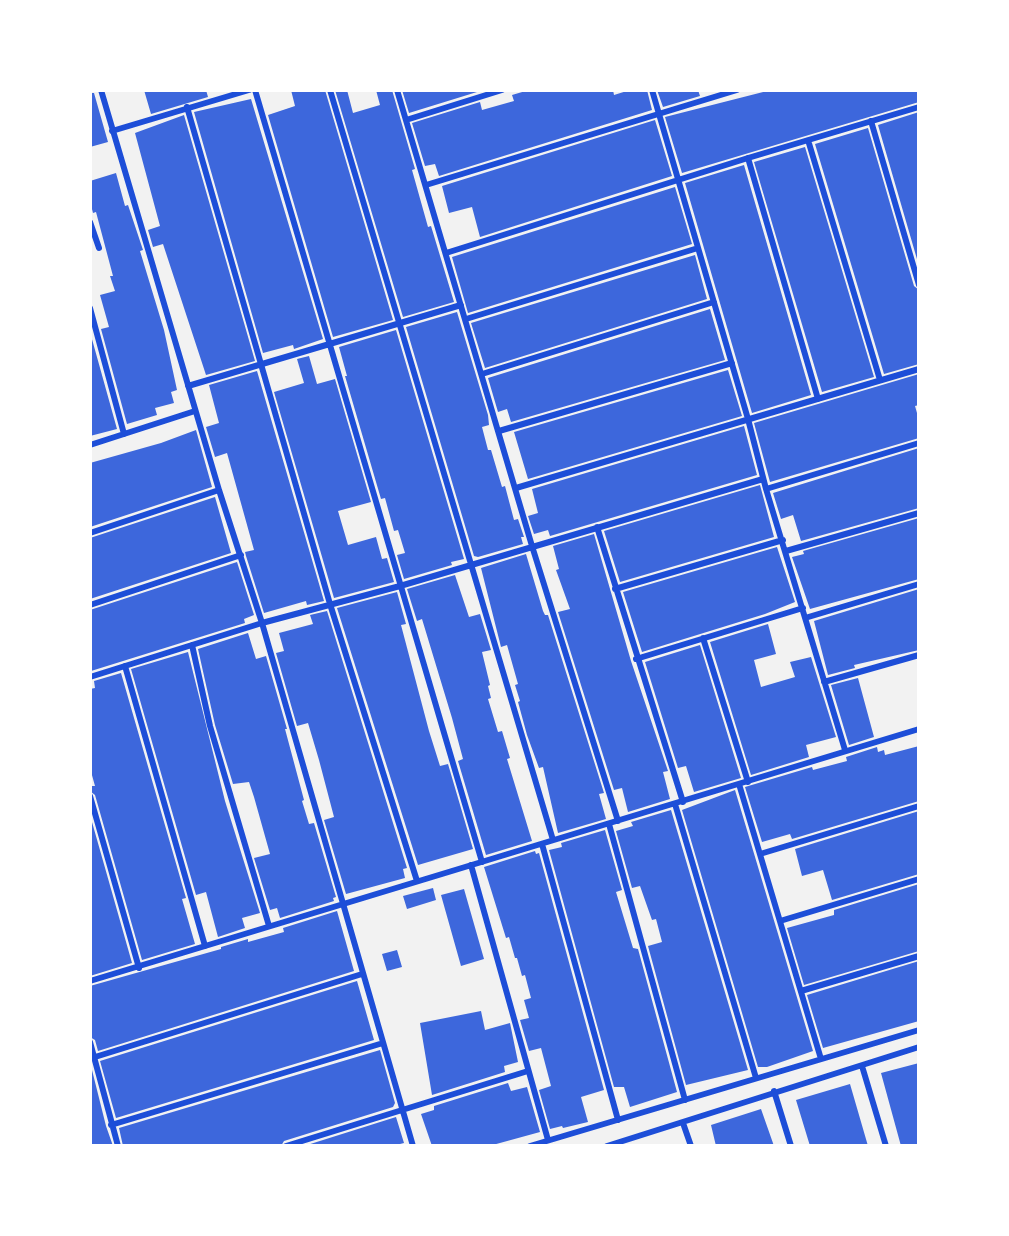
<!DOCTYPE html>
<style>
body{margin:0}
#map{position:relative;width:1009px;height:1236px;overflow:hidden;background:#f2f2f2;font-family:"Crimson Pro",serif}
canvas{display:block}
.frame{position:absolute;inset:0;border:92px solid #fff;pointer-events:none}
</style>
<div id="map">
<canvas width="1009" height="1236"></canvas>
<div class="frame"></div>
</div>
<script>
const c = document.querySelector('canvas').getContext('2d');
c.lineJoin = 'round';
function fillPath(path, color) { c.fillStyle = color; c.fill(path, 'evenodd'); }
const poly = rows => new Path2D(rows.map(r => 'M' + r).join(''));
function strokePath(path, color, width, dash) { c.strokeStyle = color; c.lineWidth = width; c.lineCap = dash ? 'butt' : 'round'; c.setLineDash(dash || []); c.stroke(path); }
fillPath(poly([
 [144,90,206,90,208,97,151,114],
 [291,90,325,90,393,320,333,337,268,115,295,106],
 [335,90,347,90,353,113,380,105,376,90,392,90,415,169,412,170,428,227,431,226,454,302,403,317],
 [402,90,476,90,477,92,409,113],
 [529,90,613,90,614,95,630,90,647,90,652,110,439,176,435,164,425,166,412,123,480,102,482,110,514,101,512,95],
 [657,90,698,90,700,96,663,107],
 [771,90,919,90,919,102,682,173,665,117],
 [90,93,94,93,108,142,90,147],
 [251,99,323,339,294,349,293,345,263,353,194,112],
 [919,112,919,266,878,125],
 [184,115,255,361,206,375,163,244,153,247,148,230,160,226,135,133],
 [655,120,672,176,480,237,472,207,449,213,442,186],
 [868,128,914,286,919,290,919,364,884,374,815,144],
 [805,147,874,377,822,392,754,162],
 [744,165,811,395,752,413,685,183],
 [116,173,125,206,128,205,143,250,140,251,164,330,177,390,171,392,174,403,155,408,157,415,127,424,101,329,109,327,100,295,115,291,110,276,113,276,96,212,93,213,90,201,90,181],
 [675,187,692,244,468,313,452,257],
 [695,255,707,299,485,368,471,323],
 [710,309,725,360,511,422,507,409,498,412,488,378],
 [457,312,488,415,489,425,482,427,488,450,491,450,502,487,505,486,514,520,518,519,524,537,521,537,523,544,478,557,474,556,406,327],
 [396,330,464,559,451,562,452,565,404,579,397,555,405,553,398,530,394,531,385,498,381,499,345,376,347,376,339,347],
 [90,332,117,429,90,436],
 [309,356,317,384,335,379,371,502,338,511,348,545,376,537,382,559,387,558,394,582,334,598,274,392,304,383,297,359],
 [728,370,742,416,528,479,514,432],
 [257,371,324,601,307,605,306,601,264,613,246,556,245,552,254,550,227,453,215,457,206,427,219,423,209,385],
 [919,374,919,405,915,406,919,420,919,438,770,482,754,423],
 [744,426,757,475,550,536,548,530,534,534,528,516,538,513,532,489],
 [196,430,212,487,90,527,90,463,161,443],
 [919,448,919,508,801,541,793,515,781,519,773,493],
 [760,485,774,537,620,582,604,531],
 [215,497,231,553,90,599,90,538],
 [919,518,919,579,810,609,792,557,804,554,803,551],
 [594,534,631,661,668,771,663,772,670,799,628,812,622,788,614,790,558,612,570,609,556,570,559,569,553,546],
 [777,547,795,602,765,614,642,652,623,592],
 [526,554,543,611,545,615,548,615,604,793,599,794,606,819,558,833,543,767,539,768,527,735,518,702,520,701,515,685,518,684,507,645,501,647,481,568],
 [237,562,254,615,244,619,245,623,91,671,90,610],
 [455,575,469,617,480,614,491,650,482,652,490,685,488,686,491,698,488,699,498,732,502,731,510,758,507,759,532,841,486,855,458,761,463,759,452,718,422,619,417,621,407,589],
 [919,589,919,650,854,665,855,668,828,675,814,621],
 [397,592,406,624,401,625,429,731,440,766,448,764,473,849,418,865,337,608],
 [327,611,407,868,403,869,405,878,346,894,324,820,334,817,319,760,308,723,297,726,276,653,284,651,279,633,313,624,310,615],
 [768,624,776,654,754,660,761,687,795,677,790,662,811,657,836,737,806,745,809,757,751,775,710,642],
 [248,633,256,659,266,656,287,729,285,729,304,800,302,801,309,824,314,823,336,897,333,898,334,901,280,918,277,908,270,910,254,858,270,854,254,797,249,782,233,784,215,725,198,649],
 [700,645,741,778,694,792,686,766,678,768,645,662],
 [188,652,225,801,260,913,242,918,245,928,218,937,206,892,196,895,131,669],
 [121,673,186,898,182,899,195,944,142,960,95,795,90,791,90,786,95,786,90,768,90,689,95,688,94,681],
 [858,678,874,737,849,745,831,685],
 [919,746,919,801,792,839,790,834,762,842,745,787,812,767,813,770,847,761,846,757,877,747,878,752,884,750,885,755],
 [735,790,813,1051,767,1067,758,1067,682,810],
 [671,810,748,1070,686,1085,648,946,662,942,656,919,652,920,640,886,632,888,616,831,633,826,631,822],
 [919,811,919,874,832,900,823,870,802,876,795,849],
 [90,815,132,963,90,976],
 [605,830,622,890,616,892,633,948,638,949,677,1092,630,1107,624,1087,614,1087,549,850,562,847,561,843],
 [535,851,536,854,539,853,604,1090,581,1097,588,1122,563,1128,562,1126,550,1129,539,1090,551,1086,541,1048,529,1051,520,1020,529,1018,524,1000,531,998,525,975,522,976,517,958,515,958,509,937,506,938,484,867],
 [919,884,919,951,804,985,787,928,834,915,834,910],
 [433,888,436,900,407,909,403,896],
 [464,889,484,959,461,966,441,895],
 [337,911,354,971,98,1051,95,1040,90,1037,90,986,221,949,221,947,248,939,248,942,284,932,283,928],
 [397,950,402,967,387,971,382,954],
 [919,961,919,1021,823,1048,807,995],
 [357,981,374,1040,116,1118,100,1061],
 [481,1011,485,1030,510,1023,518,1062,504,1066,505,1072,432,1095,420,1023],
 [380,1050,395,1103,393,1107,284,1141,281,1146,123,1146,119,1128],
 [90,1062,106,1126,113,1146,90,1146],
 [919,1063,919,1146,901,1146,881,1073],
 [508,1083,511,1091,527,1087,540,1132,489,1146,432,1146,421,1114,434,1110,434,1106],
 [850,1084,868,1146,810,1146,796,1100],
 [761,1109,774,1146,716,1146,711,1125],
 [396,1117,404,1143,392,1146,304,1146]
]), '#3d67dc');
strokePath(poly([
 [101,90,219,490,262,623,413,1146],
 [255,90,482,862],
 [330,90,553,840],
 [397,90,532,546,618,821],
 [652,90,748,419,766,489,845,750],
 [187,107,330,604,417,881],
 [406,120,502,90],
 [871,121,919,285],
 [112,131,249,90],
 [808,140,880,380],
 [748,158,818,399],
 [426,185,737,90],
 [90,222,99,248],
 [446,253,748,158,919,107],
 [90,308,124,434],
 [466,319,698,248],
 [482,374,714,302],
 [188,386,461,305],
 [499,431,732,363],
 [90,445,195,411],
 [516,488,919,369],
 [766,489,919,443],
 [597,527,683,802],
 [90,533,219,490],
 [786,551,919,513],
 [615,589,783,540],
 [90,605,241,555],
 [805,618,919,584],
 [703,638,748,782],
 [192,645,210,726,269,926],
 [636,659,803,608],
 [125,666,205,946],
 [90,677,262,623,400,586,763,479],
 [824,682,919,655],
 [739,784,821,1059],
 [90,796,139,968],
 [675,804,756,1078],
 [609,824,685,1100],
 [542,844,618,1120],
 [760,854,919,806],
 [471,865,548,1140],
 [780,921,919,879],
 [90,981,919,729],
 [801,991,919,956],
 [90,1042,118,1146],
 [95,1057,362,974],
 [862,1066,886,1146],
 [774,1091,791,1146],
 [683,1123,691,1146],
 [111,1125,383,1043],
 [286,1146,528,1071],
 [530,1146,919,1030],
 [607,1146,919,1047]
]), '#1d4ed8', 6);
</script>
